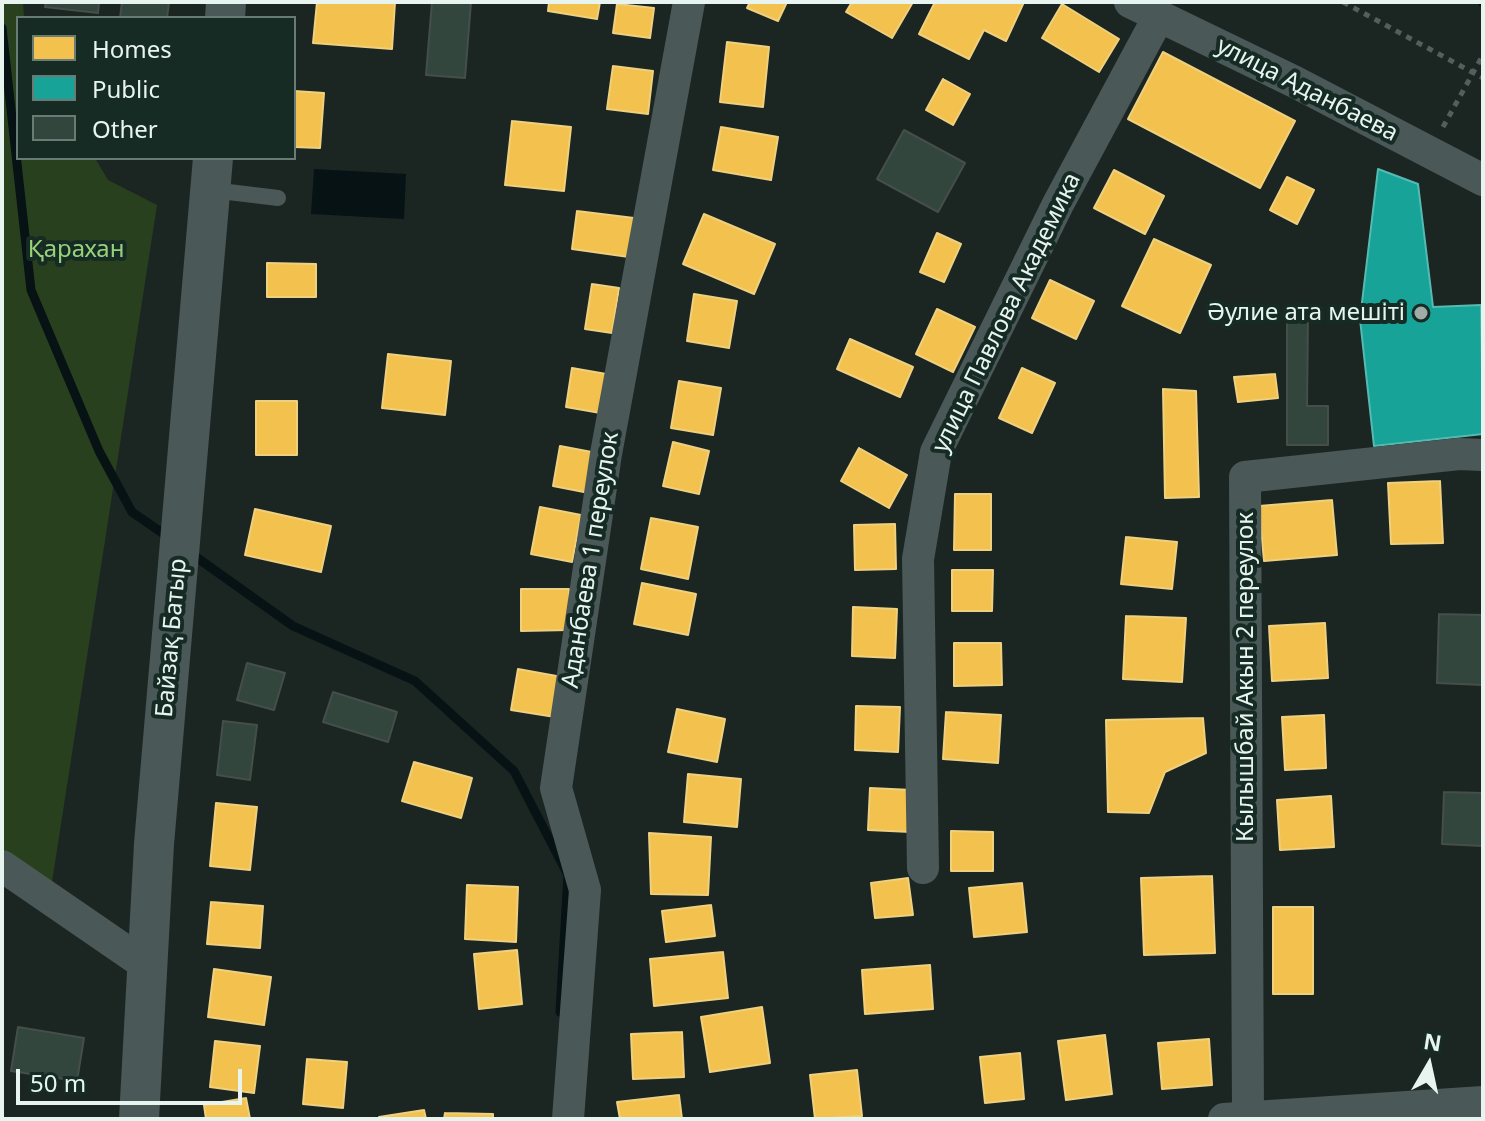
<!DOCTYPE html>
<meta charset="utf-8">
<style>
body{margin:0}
#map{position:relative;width:1485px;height:1121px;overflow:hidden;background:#1b2623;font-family:"Noto Sans",sans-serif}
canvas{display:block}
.frame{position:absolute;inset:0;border:4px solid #e7f4ef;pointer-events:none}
.legend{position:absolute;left:16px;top:16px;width:280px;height:144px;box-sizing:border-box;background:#162b24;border:2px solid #6a7b75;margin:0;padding:10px 14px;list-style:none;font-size:24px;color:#e7f4ef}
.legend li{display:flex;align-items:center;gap:16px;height:40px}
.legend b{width:40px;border:2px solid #6a7b75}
.north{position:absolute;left:1389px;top:1025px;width:80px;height:80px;-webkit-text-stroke:6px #162b24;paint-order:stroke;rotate:9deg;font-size:22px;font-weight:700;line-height:32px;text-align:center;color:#e7f4ef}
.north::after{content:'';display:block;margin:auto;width:28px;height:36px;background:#e7f4ef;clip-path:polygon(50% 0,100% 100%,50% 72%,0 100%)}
.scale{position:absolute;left:16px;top:1069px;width:226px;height:36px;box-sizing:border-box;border:4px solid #e7f4ef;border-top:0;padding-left:10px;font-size:24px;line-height:28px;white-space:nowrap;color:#e7f4ef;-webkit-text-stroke:6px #162b24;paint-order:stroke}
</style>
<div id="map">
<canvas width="1485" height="1121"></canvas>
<div class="frame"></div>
<ul class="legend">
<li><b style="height:22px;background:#f2c14e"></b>Homes</li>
<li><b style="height:22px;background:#17a398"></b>Public</li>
<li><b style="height:22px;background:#32463d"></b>Other</li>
</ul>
<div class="north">N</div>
<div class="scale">50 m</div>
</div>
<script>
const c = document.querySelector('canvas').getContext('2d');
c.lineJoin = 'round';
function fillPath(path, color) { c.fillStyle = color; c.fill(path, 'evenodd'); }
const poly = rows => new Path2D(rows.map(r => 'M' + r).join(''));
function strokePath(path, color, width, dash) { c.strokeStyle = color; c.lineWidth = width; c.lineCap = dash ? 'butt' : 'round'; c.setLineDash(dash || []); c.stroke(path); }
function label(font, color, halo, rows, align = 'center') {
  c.font = font + ' "Noto Sans",sans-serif'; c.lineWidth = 8; c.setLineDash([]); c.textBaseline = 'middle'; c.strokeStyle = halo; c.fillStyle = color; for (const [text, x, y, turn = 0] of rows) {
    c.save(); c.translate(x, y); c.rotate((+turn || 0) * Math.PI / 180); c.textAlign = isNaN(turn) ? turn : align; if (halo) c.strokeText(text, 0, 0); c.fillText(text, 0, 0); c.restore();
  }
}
fillPath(poly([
 [2,2,23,2,24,18,18,18,18,158,95,158,108,180,157,205,50,895,2,864]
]), '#29401f');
fillPath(poly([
 [314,169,406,174,404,219,311,214]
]), '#061214');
const homes = poly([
 [317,2,395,2,392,49,313,43,317,2],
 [549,2,600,2,597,19,548,11,549,2],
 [750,2,787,2,778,21,747,8,750,2],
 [852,2,913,2,892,38,846,12,852,2],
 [935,2,1024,2,1006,41,984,30,969,59,919,34,935,2],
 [617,4,654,8,650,38,613,33,617,4],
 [1062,4,1119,39,1099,72,1042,38,1062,4],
 [727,42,769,47,763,107,720,102,727,42],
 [1163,52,1295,121,1260,188,1128,119,1163,52],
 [613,66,653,71,648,114,607,109,613,66],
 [943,79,970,94,953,125,926,110,943,79],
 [294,91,324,93,320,148,294,147,294,91],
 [512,121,571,127,564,191,505,185,512,121],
 [721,127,778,137,771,180,713,170,721,127],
 [1114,170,1164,196,1145,234,1094,208,1114,170],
 [1287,177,1314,190,1297,224,1270,210,1287,177],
 [577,211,634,218,629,257,572,249,577,211],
 [704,214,775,244,754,294,683,264,704,214],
 [937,233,961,244,944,282,920,272,937,233],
 [1154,239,1211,265,1180,333,1122,306,1154,239],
 [267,263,316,264,316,297,267,297,267,263],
 [1050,280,1094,301,1076,339,1032,318,1050,280],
 [592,284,619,288,612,333,585,329,592,284],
 [694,294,737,301,729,348,687,341,694,294],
 [937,309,975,327,953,372,916,354,937,309],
 [850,339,913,367,900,397,837,369,850,339],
 [388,354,451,361,445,415,382,408,388,354],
 [572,368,612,375,606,414,566,407,572,368],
 [1022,368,1055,383,1032,433,999,418,1022,368],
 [1275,374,1278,398,1238,402,1234,377,1275,374],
 [679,381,721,388,713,435,671,428,679,381],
 [1163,389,1196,391,1199,497,1165,498,1163,389],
 [256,401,297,401,297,455,256,455,256,401],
 [673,442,709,451,699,494,663,486,673,442],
 [560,446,597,453,589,493,553,486,560,446],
 [859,448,907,475,889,508,841,481,859,448],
 [1440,481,1443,543,1391,544,1388,483,1440,481],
 [955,494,991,494,991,550,954,550,955,494],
 [1332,500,1337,555,1264,561,1259,506,1332,500],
 [540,507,581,515,572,562,531,554,540,507],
 [255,509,331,526,321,572,245,555,255,509],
 [651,518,698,527,688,579,641,569,651,518],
 [895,524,896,569,855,570,854,525,895,524],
 [1126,537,1177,542,1172,589,1121,584,1126,537],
 [952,570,993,570,992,611,952,611,952,570],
 [642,583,696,594,688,635,634,624,642,583],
 [521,589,569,589,569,630,521,631,521,589],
 [853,607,897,609,895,658,852,656,853,607],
 [1126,616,1186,618,1182,682,1123,679,1126,616],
 [1325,623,1328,678,1272,681,1269,626,1325,623],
 [954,643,1001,643,1002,685,954,686,954,643],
 [518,669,562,677,555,717,511,710,518,669],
 [856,706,900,707,898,752,855,750,856,706],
 [677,709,725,719,717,762,668,752,677,709],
 [946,712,1001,715,998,763,943,759,946,712],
 [1324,715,1326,768,1285,770,1282,717,1324,715],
 [1203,718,1206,753,1165,772,1149,813,1108,812,1106,720,1203,718],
 [414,762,472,778,461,818,402,801,414,762],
 [688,774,741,779,737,827,684,822,688,774],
 [870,788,912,790,911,832,868,830,870,788],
 [1331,796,1334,847,1280,850,1277,800,1331,796],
 [216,803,257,807,250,870,210,866,216,803],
 [951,831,993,832,993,871,951,871,951,831],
 [649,833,711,837,708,895,651,894,649,833],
 [1212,876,1215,953,1144,955,1141,878,1212,876],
 [908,878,913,915,875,918,871,883,908,878],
 [1022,883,1027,932,974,937,969,888,1022,883],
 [467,885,518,887,516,942,465,939,467,885],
 [211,902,263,906,260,948,207,944,211,902],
 [711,905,715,936,666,942,662,911,711,905],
 [1273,907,1313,907,1313,994,1273,994,1273,907],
 [517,950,522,1004,479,1009,474,954,517,950],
 [723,952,728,998,654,1006,650,959,723,952],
 [930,965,933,1009,865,1014,862,970,930,965],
 [214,969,271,977,264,1025,208,1017,214,969],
 [762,1007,770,1063,710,1072,701,1017,762,1007],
 [682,1032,684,1077,633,1079,631,1034,682,1032],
 [1105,1035,1112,1094,1066,1100,1058,1041,1105,1035],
 [1209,1039,1212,1085,1162,1089,1158,1043,1209,1039],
 [215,1041,260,1046,254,1093,210,1087,215,1041],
 [1020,1053,1024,1099,985,1103,980,1057,1020,1053],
 [307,1059,347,1062,343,1108,303,1104,307,1059],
 [857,1070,862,1116,815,1119,810,1075,857,1070],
 [679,1095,682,1119,620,1119,617,1102,679,1095],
 [246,1098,250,1119,206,1119,204,1105,246,1098],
 [424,1110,426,1119,379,1119,379,1117,424,1110],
 [445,1113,493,1114,493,1119,444,1119,445,1113]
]);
fillPath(homes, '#f2c14e');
strokePath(homes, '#efd07e', 2);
const public = poly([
 [1378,169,1418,184,1433,307,1481,305,1483,434,1374,446,1360,319,1378,169]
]);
fillPath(public, '#17a398');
strokePath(public, '#55bbb2', 2);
strokePath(poly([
 [1482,2,1483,3],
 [2,28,31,290,99,451,132,512,171,539],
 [189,552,293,626,415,681,514,771,568,875,560,1012]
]), '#061214', 9);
const building = poly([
 [46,2,99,2,98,13,45,7,46,2],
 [122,2,169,2,167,18,120,18,122,2],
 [432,2,471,2,465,78,426,75,432,2],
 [904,130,965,163,938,212,877,179,904,130],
 [1287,314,1308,314,1307,406,1328,406,1328,445,1287,445,1287,314],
 [1439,614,1483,615,1483,685,1437,683,1439,614],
 [247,663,285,673,274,710,237,700,247,663],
 [333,692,397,712,388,742,323,722,333,692],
 [223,721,257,725,250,780,217,775,223,721],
 [1444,792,1483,793,1483,846,1442,844,1444,792],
 [18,1027,84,1038,77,1081,11,1071,18,1027]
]);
fillPath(building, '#32463d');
strokePath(building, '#454e4a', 2);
strokePath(poly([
 [1343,2,1483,78],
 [1443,127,1483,55]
]), '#535e5d', 5, [6, 6]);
strokePath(poly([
 [212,190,278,198]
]), '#4a5857', 16);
strokePath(poly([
 [1130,2,1295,82,1483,180],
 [2,866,149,967],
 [923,868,918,559,936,452,1058,204,1159,16],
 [1248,1117,1245,477,1459,454,1483,455],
 [568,1119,585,890,556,788,606,454,689,2],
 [1224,1119,1483,1102]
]), '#4a5857', 32);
strokePath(poly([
 [225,18,226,2],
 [139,1119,154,844,213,158]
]), '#4a5857', 40);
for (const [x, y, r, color] of [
 [1421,313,8,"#a0aca8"]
]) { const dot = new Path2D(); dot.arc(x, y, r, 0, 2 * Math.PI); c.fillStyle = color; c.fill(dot); strokePath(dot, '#162b24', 3); }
label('24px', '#e7f4ef', '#162b24', [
 ["улица Аданбаева",1307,90,27],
 ["улица Павлова Академика",1007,313,-64],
 ["Аданбаева 1 переулок",591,560,-81],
 ["Байзақ Батыр",172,638,-85],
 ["Кылышбай Акын 2 переулок",1246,677,-90]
]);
label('24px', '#97d27a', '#162b24', [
 ["Қарахан",76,250]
]);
label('24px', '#e7f4ef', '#162b24', [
 ["Әулие ата мешіті",1405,313]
], 'right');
</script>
